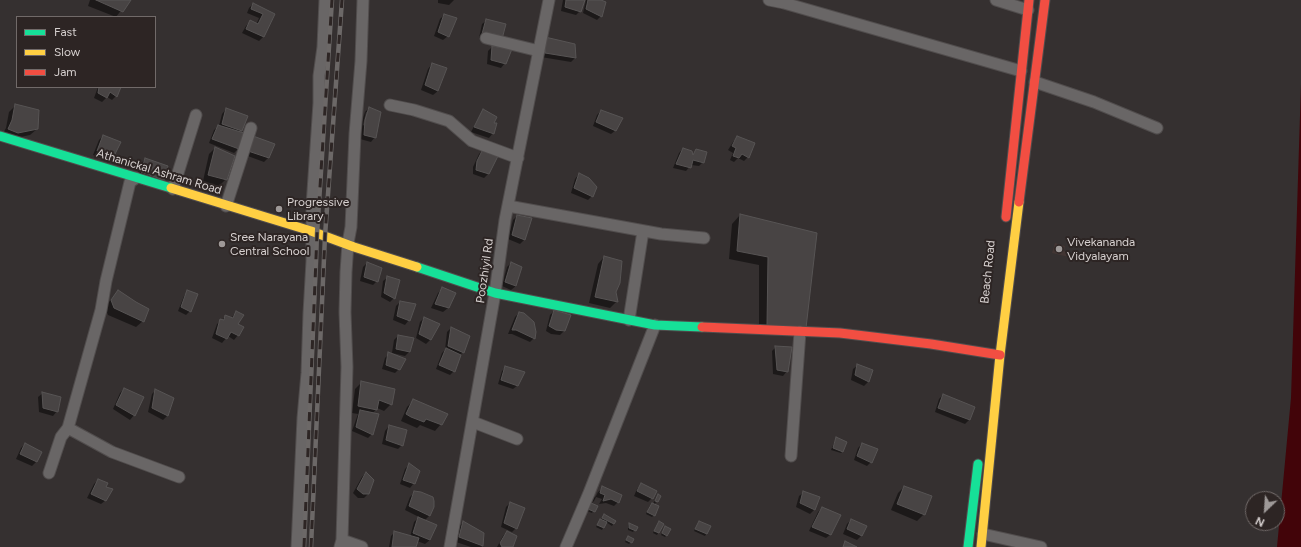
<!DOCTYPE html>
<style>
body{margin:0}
#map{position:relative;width:1301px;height:547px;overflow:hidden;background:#353030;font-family:Figtree,sans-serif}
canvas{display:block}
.legend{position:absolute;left:16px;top:16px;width:140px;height:72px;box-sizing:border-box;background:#2d2524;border:1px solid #716a69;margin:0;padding:5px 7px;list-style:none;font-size:12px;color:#d7d1d0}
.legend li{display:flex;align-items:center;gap:8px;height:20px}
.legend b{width:20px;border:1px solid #716a69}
.north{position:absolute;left:1245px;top:491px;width:40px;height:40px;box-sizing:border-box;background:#2d2524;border:1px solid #716a69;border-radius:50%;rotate:205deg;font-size:11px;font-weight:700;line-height:16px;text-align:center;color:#d7d1d0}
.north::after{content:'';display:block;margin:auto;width:14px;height:18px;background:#9e9998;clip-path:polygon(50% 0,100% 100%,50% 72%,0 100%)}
</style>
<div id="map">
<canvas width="1301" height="547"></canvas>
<ul class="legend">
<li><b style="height:5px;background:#16e098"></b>Fast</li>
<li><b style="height:5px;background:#ffcf43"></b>Slow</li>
<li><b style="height:5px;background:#f24e42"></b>Jam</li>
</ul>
<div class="north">N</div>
</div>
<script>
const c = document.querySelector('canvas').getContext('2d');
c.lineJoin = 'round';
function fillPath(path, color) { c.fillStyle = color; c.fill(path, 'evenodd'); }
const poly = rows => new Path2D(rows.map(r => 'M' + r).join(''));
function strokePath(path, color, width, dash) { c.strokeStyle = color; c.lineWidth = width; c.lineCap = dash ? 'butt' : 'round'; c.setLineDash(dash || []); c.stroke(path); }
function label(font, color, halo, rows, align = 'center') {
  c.font = font + ' Figtree,sans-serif'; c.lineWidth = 4; c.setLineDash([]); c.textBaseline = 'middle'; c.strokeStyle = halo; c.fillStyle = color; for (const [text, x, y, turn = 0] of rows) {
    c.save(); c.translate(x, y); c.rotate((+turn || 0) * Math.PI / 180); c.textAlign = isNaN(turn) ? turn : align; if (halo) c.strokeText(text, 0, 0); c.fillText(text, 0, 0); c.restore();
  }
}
fillPath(poly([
 [1055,243,1065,246,1064,251,1074,254,1073,258,1052,253]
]), '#423533');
fillPath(poly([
 [1301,84,1301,547,1277,547,1291,398]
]), '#420409');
fillPath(poly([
 [90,0,129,0,116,17,88,6],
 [438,0,454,0,449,5,438,3],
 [563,0,584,0,580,11,576,15,561,11],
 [586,0,599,0,601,16,597,20,583,13],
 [253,4,274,14,264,36,259,41,242,33,246,26,250,22,256,25,259,18,247,13,249,8],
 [444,15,448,36,443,40,434,36,440,19],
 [487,20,497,43,479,38,482,24],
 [545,38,574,45,575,58,571,62,541,57],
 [492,47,505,63,501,68,487,64,488,51],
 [432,64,446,68,438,91,433,95,421,90,428,69],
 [98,87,120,87,116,96,112,100,107,97,102,102,94,98],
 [16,105,37,129,30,135,11,139,2,135,6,128,9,112],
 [369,108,375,137,371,142,360,139,361,125,365,112],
 [366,112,368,112,365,126,363,125],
 [226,109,241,130,239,132,243,133,238,149,234,153,209,143,214,130,219,126,222,114],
 [484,111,493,124,493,133,489,138,471,132,480,115],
 [601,111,616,130,611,134,593,126,597,115],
 [103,136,112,157,108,161,93,155,99,140],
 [737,138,748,157,744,161,738,158,734,162,730,160,733,153,728,150,733,142],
 [249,141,274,144,268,158,264,162,245,155],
 [215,148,226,179,219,186,203,181,209,154],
 [683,149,692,155,696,150,703,162,699,166,691,165,686,171,673,168,679,153],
 [483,150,489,173,484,178,473,174,473,167,479,154],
 [146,159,158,183,137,176,141,163],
 [579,174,592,196,588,200,571,193,575,179],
 [740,215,816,234,805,327,759,334,759,265,729,259,732,224],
 [517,216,524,240,520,244,508,239,513,220],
 [604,257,615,292,617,301,610,308,589,303,598,264],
 [367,263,380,268,377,281,373,285,360,281,363,267],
 [511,263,516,286,511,290,502,286,507,267],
 [388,277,399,280,394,298,390,302,381,297,383,281],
 [442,289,448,308,443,312,431,308,438,293],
 [118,291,143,321,136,327,108,315,105,307],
 [188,292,190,311,186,315,178,311,184,296],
 [400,302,409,320,405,325,393,320,396,306],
 [554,311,570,315,564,331,560,335,551,334,546,331,550,315],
 [237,312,238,335,234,340,228,336,222,343,212,338,217,324,226,316,231,318],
 [519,313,535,332,534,338,530,342,512,334,508,334,515,317],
 [424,318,430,340,426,344,416,338,420,322],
 [451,328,463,352,459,356,454,371,450,375,436,369,442,353,445,350,447,332],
 [398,336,413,339,409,352,405,356,392,353,394,340],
 [776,347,787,371,783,376,773,374,772,351],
 [389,354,399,369,395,373,382,369,385,358],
 [858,365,872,370,868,382,864,386,851,380,853,369],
 [506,367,518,385,513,389,498,384,502,371],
 [362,382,391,404,384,411,377,408,373,413,372,434,368,438,352,431,358,414,352,413,355,389],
 [124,389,134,415,130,420,113,409,120,393],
 [156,390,173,398,167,416,163,420,148,412,152,394],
 [43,393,57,411,53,416,39,412,38,397],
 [943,395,969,420,965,424,935,412,939,399],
 [413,401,441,424,435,431,420,425,417,428,401,421,407,407],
 [389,426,402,445,398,449,382,444,385,431],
 [836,438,842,452,841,453,831,450],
 [25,444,36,462,32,466,16,459,21,448],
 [862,444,871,462,867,466,854,460,858,448],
 [409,465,414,483,410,488,400,484,405,469],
 [366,473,368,494,364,498,358,498,353,493,362,477],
 [98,480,105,487,106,500,101,504,87,498,94,484],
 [641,485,652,498,648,502,634,496,637,489],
 [904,487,924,514,917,521,891,510,898,493],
 [603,488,618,502,614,506,606,503,599,504,602,499,596,497,594,501,592,503,594,498,596,496,598,492],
 [415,492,433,507,429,516,425,520,430,540,425,544,417,541,415,547,389,547,391,536,395,532,410,537,414,522,419,517,405,510,410,497],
 [804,492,819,497,814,510,810,514,796,507,799,496],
 [660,496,654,505,654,515,652,517,646,514,650,506,652,504,653,504,657,497],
 [510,503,516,528,512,532,501,527,506,507],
 [596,506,592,513,582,509],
 [822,508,831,534,826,538,809,531,818,512],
 [603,517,615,521,612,526,606,522,602,530,596,527],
 [851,520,866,527,861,536,857,540,843,534,847,524],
 [464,522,482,546,481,547,471,547,456,542,459,526],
 [659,522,663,524,657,535,653,533],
 [699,522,710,527,705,536,694,531],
 [629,524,637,527,633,532,628,530,628,526],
 [665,528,667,535,665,537,661,535],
 [507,532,512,547,497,547,503,536],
 [628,537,631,542,629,544,625,542]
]), '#0007');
const building = poly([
 [96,0,131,0,123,12,96,0],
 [566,0,585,0,581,12,565,7,566,0],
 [588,0,601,0,606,2,602,17,586,9,588,0],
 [253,3,275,14,264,37,246,29,250,20,258,24,263,14,251,9,253,3],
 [444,14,457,18,449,37,438,32,444,14],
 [486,19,506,24,502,39,482,34,486,19],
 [545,37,575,44,576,58,545,53,545,37],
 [492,46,512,49,506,64,491,60,492,46],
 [432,63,447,68,438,91,425,85,432,63],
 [99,87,121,87,117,97,110,92,107,98,98,93,99,87],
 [15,104,39,110,38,129,18,133,8,129,12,120,15,104],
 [369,107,381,112,376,138,364,135,365,120,369,107],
 [226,108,248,116,242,131,222,124,226,108],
 [483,109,497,117,494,123,497,123,494,134,474,127,483,109],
 [601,110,623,118,616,131,596,122,601,110],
 [218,125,244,133,239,149,212,139,218,125],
 [103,135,121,142,113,158,97,151,103,135],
 [253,136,275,144,269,158,248,151,253,136],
 [737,136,755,143,749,158,742,154,739,158,733,156,736,148,732,146,737,136],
 [215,147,235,156,227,180,208,175,215,147],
 [683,148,692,151,693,155,696,149,707,152,704,163,693,160,691,168,676,164,683,148],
 [483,149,498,156,489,174,476,170,477,161,483,149],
 [145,158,168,166,164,180,141,172,145,158],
 [579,173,589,178,597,187,593,197,574,188,579,173],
 [740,214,817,233,806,328,767,326,768,257,737,251,740,214],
 [517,215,532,218,525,240,512,235,517,215],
 [604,256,622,261,620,283,616,292,618,302,595,297,604,256],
 [367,262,382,268,378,282,364,277,367,262],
 [511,262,522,267,516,286,505,282,511,262],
 [387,276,400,280,395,299,384,293,387,276],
 [442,287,456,293,449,308,435,304,442,287],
 [118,290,136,302,149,309,144,322,114,308,111,300,118,290],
 [187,290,198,294,191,312,181,307,187,290],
 [400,301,416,304,410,321,397,316,400,301],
 [554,310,571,315,565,331,556,330,549,326,554,310],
 [236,311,244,315,238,324,244,327,239,336,231,332,227,339,216,334,220,319,224,320,225,315,233,318,236,311],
 [519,312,524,313,534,322,536,332,535,339,516,330,512,330,519,312],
 [424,317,440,324,431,340,419,334,424,317],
 [451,327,470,336,464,353,448,346,451,327],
 [398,335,414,338,410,352,396,349,398,335],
 [775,346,792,347,788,372,777,370,775,346],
 [446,348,461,355,455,372,439,365,446,348],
 [388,352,406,359,400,370,386,365,388,352],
 [857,364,873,370,869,382,855,375,857,364],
 [505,366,525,372,518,386,501,380,505,366],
 [361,381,395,389,392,405,379,400,377,410,358,406,361,381],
 [124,388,144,397,135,416,116,405,124,388],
 [155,389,174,398,168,416,152,408,155,389],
 [42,392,61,397,58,412,43,408,42,392],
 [943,394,975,407,970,420,938,408,943,394],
 [413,399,448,414,442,425,426,419,424,422,411,417,406,414,413,399],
 [360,410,379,414,373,435,356,427,360,410],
 [389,425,407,430,403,446,386,440,389,425],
 [836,437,847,442,843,452,833,448,836,437],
 [25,443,42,452,37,462,20,454,25,443],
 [862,443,878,449,872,463,857,456,862,443],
 [409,463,420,471,415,484,403,480,409,463],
 [366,472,374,480,369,494,363,494,357,489,366,472],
 [98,479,108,483,106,487,113,489,106,501,91,494,98,479],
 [641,483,657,491,653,499,637,491,641,483],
 [602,486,622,495,619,503,611,499,603,501,605,495,600,493,602,486],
 [904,486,932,496,925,515,897,504,904,486],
 [414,491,421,492,433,497,434,501,434,507,430,516,409,506,414,491],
 [803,491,820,497,815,510,800,503,803,491],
 [658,494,661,496,658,502,655,501,658,494],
 [510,502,525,508,517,529,504,523,510,502],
 [591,503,598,506,595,512,583,507,591,503],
 [652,503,659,506,655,516,647,512,652,503],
 [822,507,841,515,831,535,812,527,822,507],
 [604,514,616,521,614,524,602,518,604,514],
 [418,517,437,525,430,540,413,533,418,517],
 [600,519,607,522,604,528,597,525,600,519],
 [851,519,867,526,862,536,847,529,851,519],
 [463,521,484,533,483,546,459,537,463,521],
 [659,521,664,524,659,533,654,531,659,521],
 [699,521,711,526,707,534,695,529,699,521],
 [629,523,638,527,636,531,629,528,629,523],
 [665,526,671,529,667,536,662,533,665,526],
 [394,531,419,538,416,547,392,547,394,531],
 [507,531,517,536,513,547,502,547,500,543,507,531],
 [628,536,634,539,632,543,626,540,628,536],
 [845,541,857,547,843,547,845,541]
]);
fillPath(building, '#484444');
strokePath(building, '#575454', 1);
const street = poly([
 [769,0,784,3,1021,71],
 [996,0,1028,10],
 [486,38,539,51],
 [1035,82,1094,102,1157,128],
 [390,105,414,110,449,121,472,141,518,158],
 [173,189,196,115],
 [226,206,251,128],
 [508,206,661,234,704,238],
 [629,320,643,231],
 [473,422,517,439],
 [68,428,112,452,179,477],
 [791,456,800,332],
 [49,473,61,437,68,428,101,310,106,281,130,182,136,178],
 [983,534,1041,547],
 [342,540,362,547],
 [297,547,303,418,307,373,309,313,312,261,312,206,319,103,319,76,323,47,325,0],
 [340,547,342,540,347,367,345,312,346,272,348,243,351,227,355,134,361,61,363,0],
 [450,547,495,293,505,220,549,0],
 [566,547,589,493,655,325]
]);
const fast = poly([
 [0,136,171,188],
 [417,267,495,293,655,325,702,327],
 [968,547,978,464]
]);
const slow = poly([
 [171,188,311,231,354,247,417,267],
 [981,547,1000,355,1019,202]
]);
const jam = poly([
 [1019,202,1045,0],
 [1006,217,1029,0],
 [702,327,840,333,931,344,1000,355]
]);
strokePath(street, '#514d4d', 13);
strokePath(fast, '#514d4d', 11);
strokePath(slow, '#514d4d', 11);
strokePath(jam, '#514d4d', 11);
strokePath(street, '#696666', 11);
strokePath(fast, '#16e098', 9);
strokePath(slow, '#ffcf43', 9);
strokePath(jam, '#f24e42', 9);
const rail = poly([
 [304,547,317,234,332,0],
 [311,547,325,236,342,0]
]);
strokePath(rail, '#6c6867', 4.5);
strokePath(rail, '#2d2524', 3, [9]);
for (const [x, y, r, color] of [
 [279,209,4,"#9e9998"],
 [222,244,4,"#9e9998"],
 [1059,249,4,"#9e9998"]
]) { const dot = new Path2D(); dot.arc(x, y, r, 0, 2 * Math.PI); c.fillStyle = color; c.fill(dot); strokePath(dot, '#2d2524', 1.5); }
label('12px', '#d7d1d0', '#2d2524', [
 ["Athanickal Ashram Road",159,172,17],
 ["Poozhiyil Rd",485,271,-82],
 ["Beach Road",988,272,-84]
]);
label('12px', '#d7d1d0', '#2d2524', [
 ["Progressive",287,202],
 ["Library",287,216],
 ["Sree Narayana",230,237],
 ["Central School",230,251],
 ["Vivekananda",1067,242],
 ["Vidyalayam",1067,256]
], 'left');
</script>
